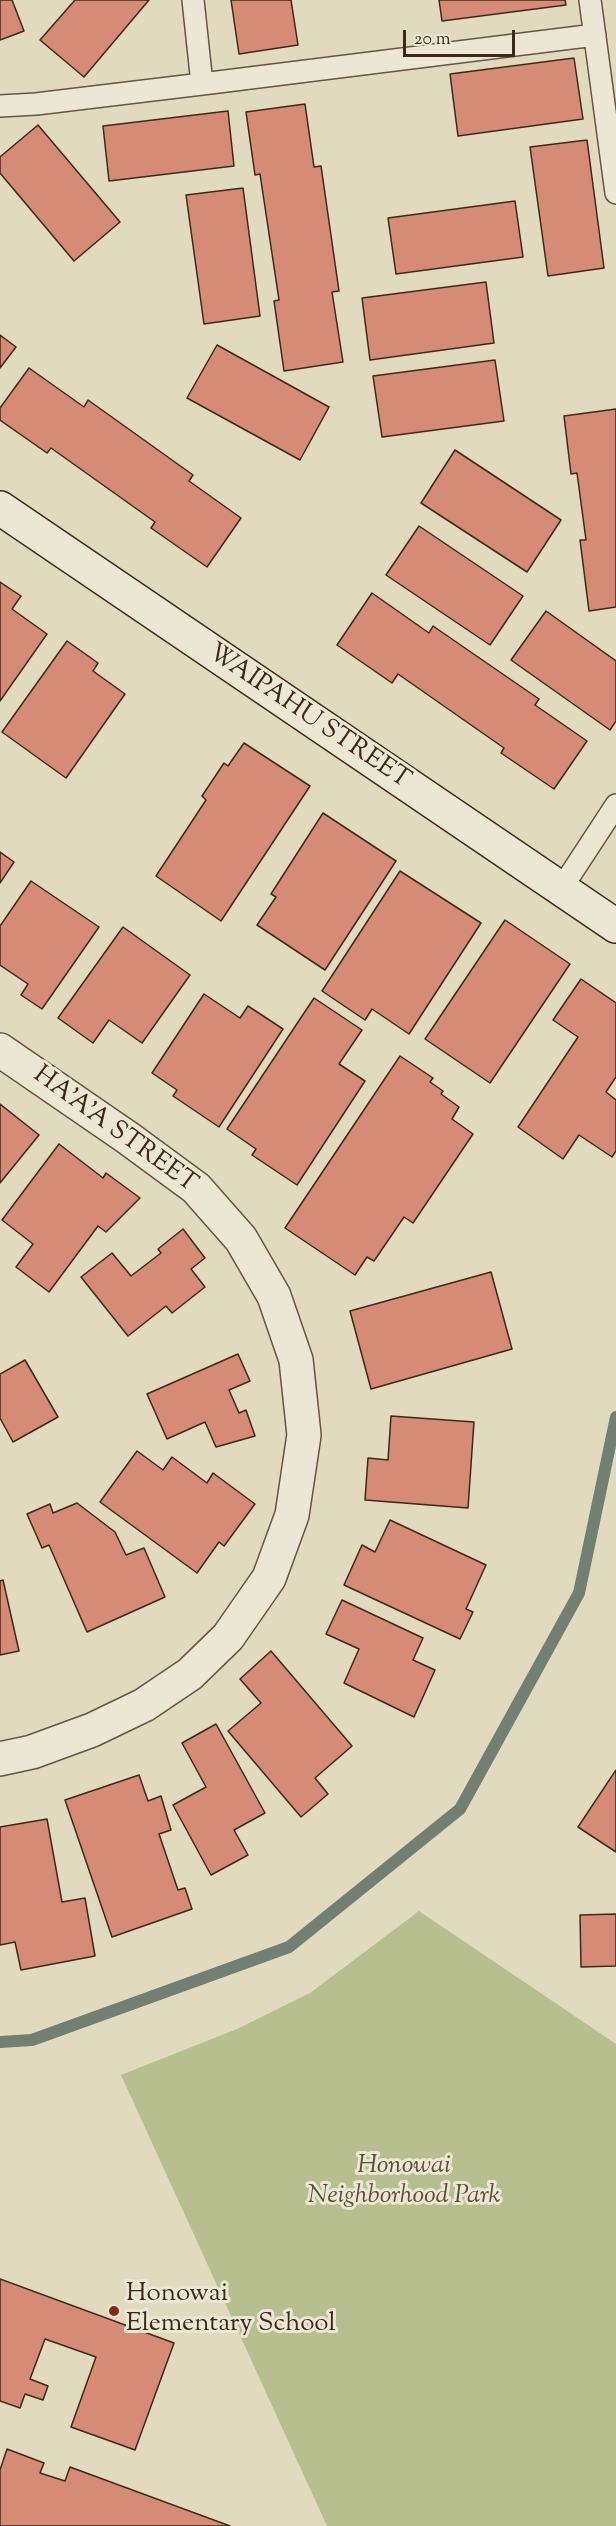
<!DOCTYPE html>
<style>
body{margin:0}
#map{position:relative;width:616px;height:2526px;overflow:hidden;background:#e2dabf;font-family:"Sorts Mill Goudy",serif}
canvas{display:block}
.scale{position:absolute;left:403px;top:30px;width:112px;height:27px;box-sizing:border-box;border:3px solid #3e2818;border-top:0;padding-left:8px;font-size:18px;line-height:21px;white-space:nowrap;color:#3e2818;-webkit-text-stroke:4px #ece7d5;paint-order:stroke}
</style>
<div id="map">
<canvas width="616" height="2526"></canvas>
<div class="scale">20 m</div>
</div>
<script>
const c = document.querySelector('canvas').getContext('2d');
c.lineJoin = 'round';
function fillPath(path, color) { c.fillStyle = color; c.fill(path, 'evenodd'); }
const poly = rows => new Path2D(rows.map(r => 'M' + r).join(''));
function strokePath(path, color, width, dash) { c.strokeStyle = color; c.lineWidth = width; c.lineCap = dash ? 'butt' : 'round'; c.setLineDash(dash || []); c.stroke(path); }
function label(font, color, halo, rows, align = 'center') {
  c.font = font + ' "Sorts Mill Goudy",serif'; c.lineWidth = 6; c.setLineDash([]); c.textBaseline = 'middle'; c.strokeStyle = halo; c.fillStyle = color; for (const [text, x, y, turn = 0] of rows) {
    c.save(); c.translate(x, y); c.rotate((+turn || 0) * Math.PI / 180); c.textAlign = isNaN(turn) ? turn : align; if (halo) c.strokeText(text, 0, 0); c.fillText(text, 0, 0); c.restore();
  }
}
fillPath(poly([
 [419,1911,616,2044,616,2526,327,2526,121,2075,237,2029,310,1993]
]), '#b7be8f');
strokePath(poly([
 [0,2042,32,2040,289,1947,460,1809,579,1593,616,1417]
]), '#728074', 12);
const building = poly([
 [0,0,12,0,24,31,0,40,0,0],
 [75,0,149,0,84,77,40,40,75,0],
 [231,0,291,0,298,45,239,54,231,0],
 [439,0,565,0,566,5,442,21,439,0],
 [574,58,583,119,458,136,450,74,574,58],
 [305,104,314,167,321,166,339,291,332,292,343,362,284,371,274,301,279,300,260,174,255,175,246,112,305,104],
 [228,111,234,166,109,181,103,126,228,111],
 [38,125,120,222,74,261,0,173,0,157,38,125],
 [587,140,604,268,548,276,530,147,587,140],
 [243,188,260,316,204,324,186,195,243,188],
 [515,201,523,257,396,274,388,218,515,201],
 [486,282,494,343,370,360,362,298,486,282],
 [0,335,16,347,0,368,0,335],
 [217,345,329,407,300,460,187,398,217,345],
 [495,360,504,421,382,437,373,376,495,360],
 [29,368,84,407,88,400,193,475,189,481,241,518,207,567,151,528,155,522,51,448,47,453,0,420,0,408,29,368],
 [616,409,616,607,589,611,580,540,586,540,577,473,571,474,564,416,616,409],
 [455,450,561,520,527,572,421,503,455,450],
 [419,526,523,596,490,645,386,575,419,526],
 [0,582,21,596,12,609,47,634,0,701,0,582],
 [372,593,429,633,433,626,539,699,535,705,587,741,554,789,501,753,504,748,398,674,392,683,337,645,372,593],
 [546,611,616,661,616,721,610,730,511,660,546,611],
 [67,641,98,663,93,671,125,694,66,778,2,732,67,641],
 [244,743,310,786,221,921,156,876,206,800,202,796,224,763,228,766,244,743],
 [323,813,396,861,325,970,257,925,276,897,271,894,323,813],
 [0,852,14,862,0,883,0,852],
 [400,871,481,923,409,1034,372,1009,365,1020,322,991,400,871],
 [31,881,99,927,42,1009,21,995,28,984,0,965,0,926,31,881],
 [505,920,570,964,490,1083,425,1039,505,920],
 [123,927,190,975,142,1043,109,1020,93,1043,58,1018,123,927],
 [581,979,616,1003,616,1077,606,1092,616,1100,616,1151,612,1157,579,1135,563,1159,518,1127,578,1037,553,1020,581,979],
 [204,994,240,1018,248,1006,283,1029,219,1127,173,1096,177,1090,152,1073,204,994],
 [314,998,362,1030,339,1064,365,1081,297,1185,252,1155,256,1149,227,1129,314,998],
 [400,1056,433,1078,430,1082,443,1091,441,1094,459,1107,452,1119,473,1134,413,1223,404,1217,374,1261,367,1257,355,1275,285,1228,400,1056],
 [0,1104,39,1135,0,1183,0,1104],
 [59,1144,103,1178,106,1173,140,1198,106,1232,98,1226,49,1292,16,1267,33,1244,2,1220,59,1144],
 [183,1229,205,1258,191,1269,205,1287,172,1313,166,1306,128,1336,81,1277,112,1253,131,1276,161,1253,158,1249,183,1229],
 [491,1272,512,1349,371,1389,350,1311,491,1272],
 [238,1354,250,1381,229,1390,239,1413,246,1410,255,1436,216,1447,205,1422,167,1439,147,1394,238,1354],
 [25,1360,58,1417,13,1442,0,1418,0,1374,25,1360],
 [391,1416,474,1422,468,1508,365,1500,368,1458,388,1460,391,1416],
 [137,1451,163,1470,172,1457,207,1483,213,1473,255,1504,224,1546,219,1542,197,1573,100,1502,137,1451],
 [77,1503,115,1532,126,1555,144,1548,165,1597,87,1632,49,1545,42,1548,27,1514,50,1504,53,1513,77,1503],
 [390,1520,486,1565,466,1609,473,1612,460,1639,344,1585,362,1545,375,1552,390,1520],
 [3,1580,19,1651,0,1655,0,1581,3,1580],
 [342,1600,423,1638,413,1660,435,1670,414,1717,344,1683,359,1649,326,1634,342,1600],
 [271,1651,352,1746,315,1778,328,1794,301,1817,228,1731,261,1703,240,1679,271,1651],
 [216,1724,265,1813,234,1830,248,1855,211,1875,173,1805,206,1787,182,1743,216,1724],
 [616,1770,616,1852,578,1827,616,1770],
 [139,1775,148,1801,161,1796,171,1830,159,1834,178,1890,185,1888,192,1909,112,1937,65,1800,139,1775],
 [47,1819,62,1902,85,1898,95,1956,21,1970,15,1942,0,1945,0,1827,47,1819],
 [616,1914,616,1966,581,1967,580,1915,616,1914],
 [0,2279,174,2343,135,2450,71,2427,96,2357,45,2339,30,2379,48,2386,43,2400,25,2394,20,2408,0,2401,0,2279],
 [7,2449,44,2463,40,2473,65,2481,70,2467,230,2526,0,2526,0,2470,7,2449]
]);
fillPath(building, '#d68b77');
strokePath(building, '#3e2818', 1.5);
const lane = poly([
 [193,0,202,84,595,35],
 [590,0,616,193],
 [0,106,36,104,202,84],
 [561,889,616,805]
]);
const street = poly([
 [0,1050,128,1138,196,1188,241,1239,274,1296,296,1360,304,1435,292,1515,269,1578,228,1637,190,1674,144,1705,92,1730,32,1752,0,1759]
]);
const secondary = poly([
 [0,508,616,926]
]);
strokePath(lane, '#675442', 24);
strokePath(street, '#675442', 36);
strokePath(secondary, '#3e2818', 36);
strokePath(lane, '#ece7d5', 21);
strokePath(street, '#ece7d5', 33);
strokePath(secondary, '#ece7d5', 33);
for (const [x, y, r, color] of [
 [114,2311,6,"#8f2418"]
]) { const dot = new Path2D(); dot.arc(x, y, r, 0, 2 * Math.PI); c.fillStyle = color; c.fill(dot); strokePath(dot, '#ece7d5', 2); }
label('26px', '#3e2818', '#ece7d5', [
 ["WAIPAHU STREET",308,718,34],
 ["HA'A'A STREET",114,1131,36]
]);
label('italic 26px', '#5c4e36', '#ece7d5', [
 ["Honowai",404,2168],
 ["Neighborhood Park",404,2198]
]);
label('26px', '#3e2818', '#ece7d5', [
 ["Honowai",126,2296],
 ["Elementary School",126,2326]
], 'left');
</script>
